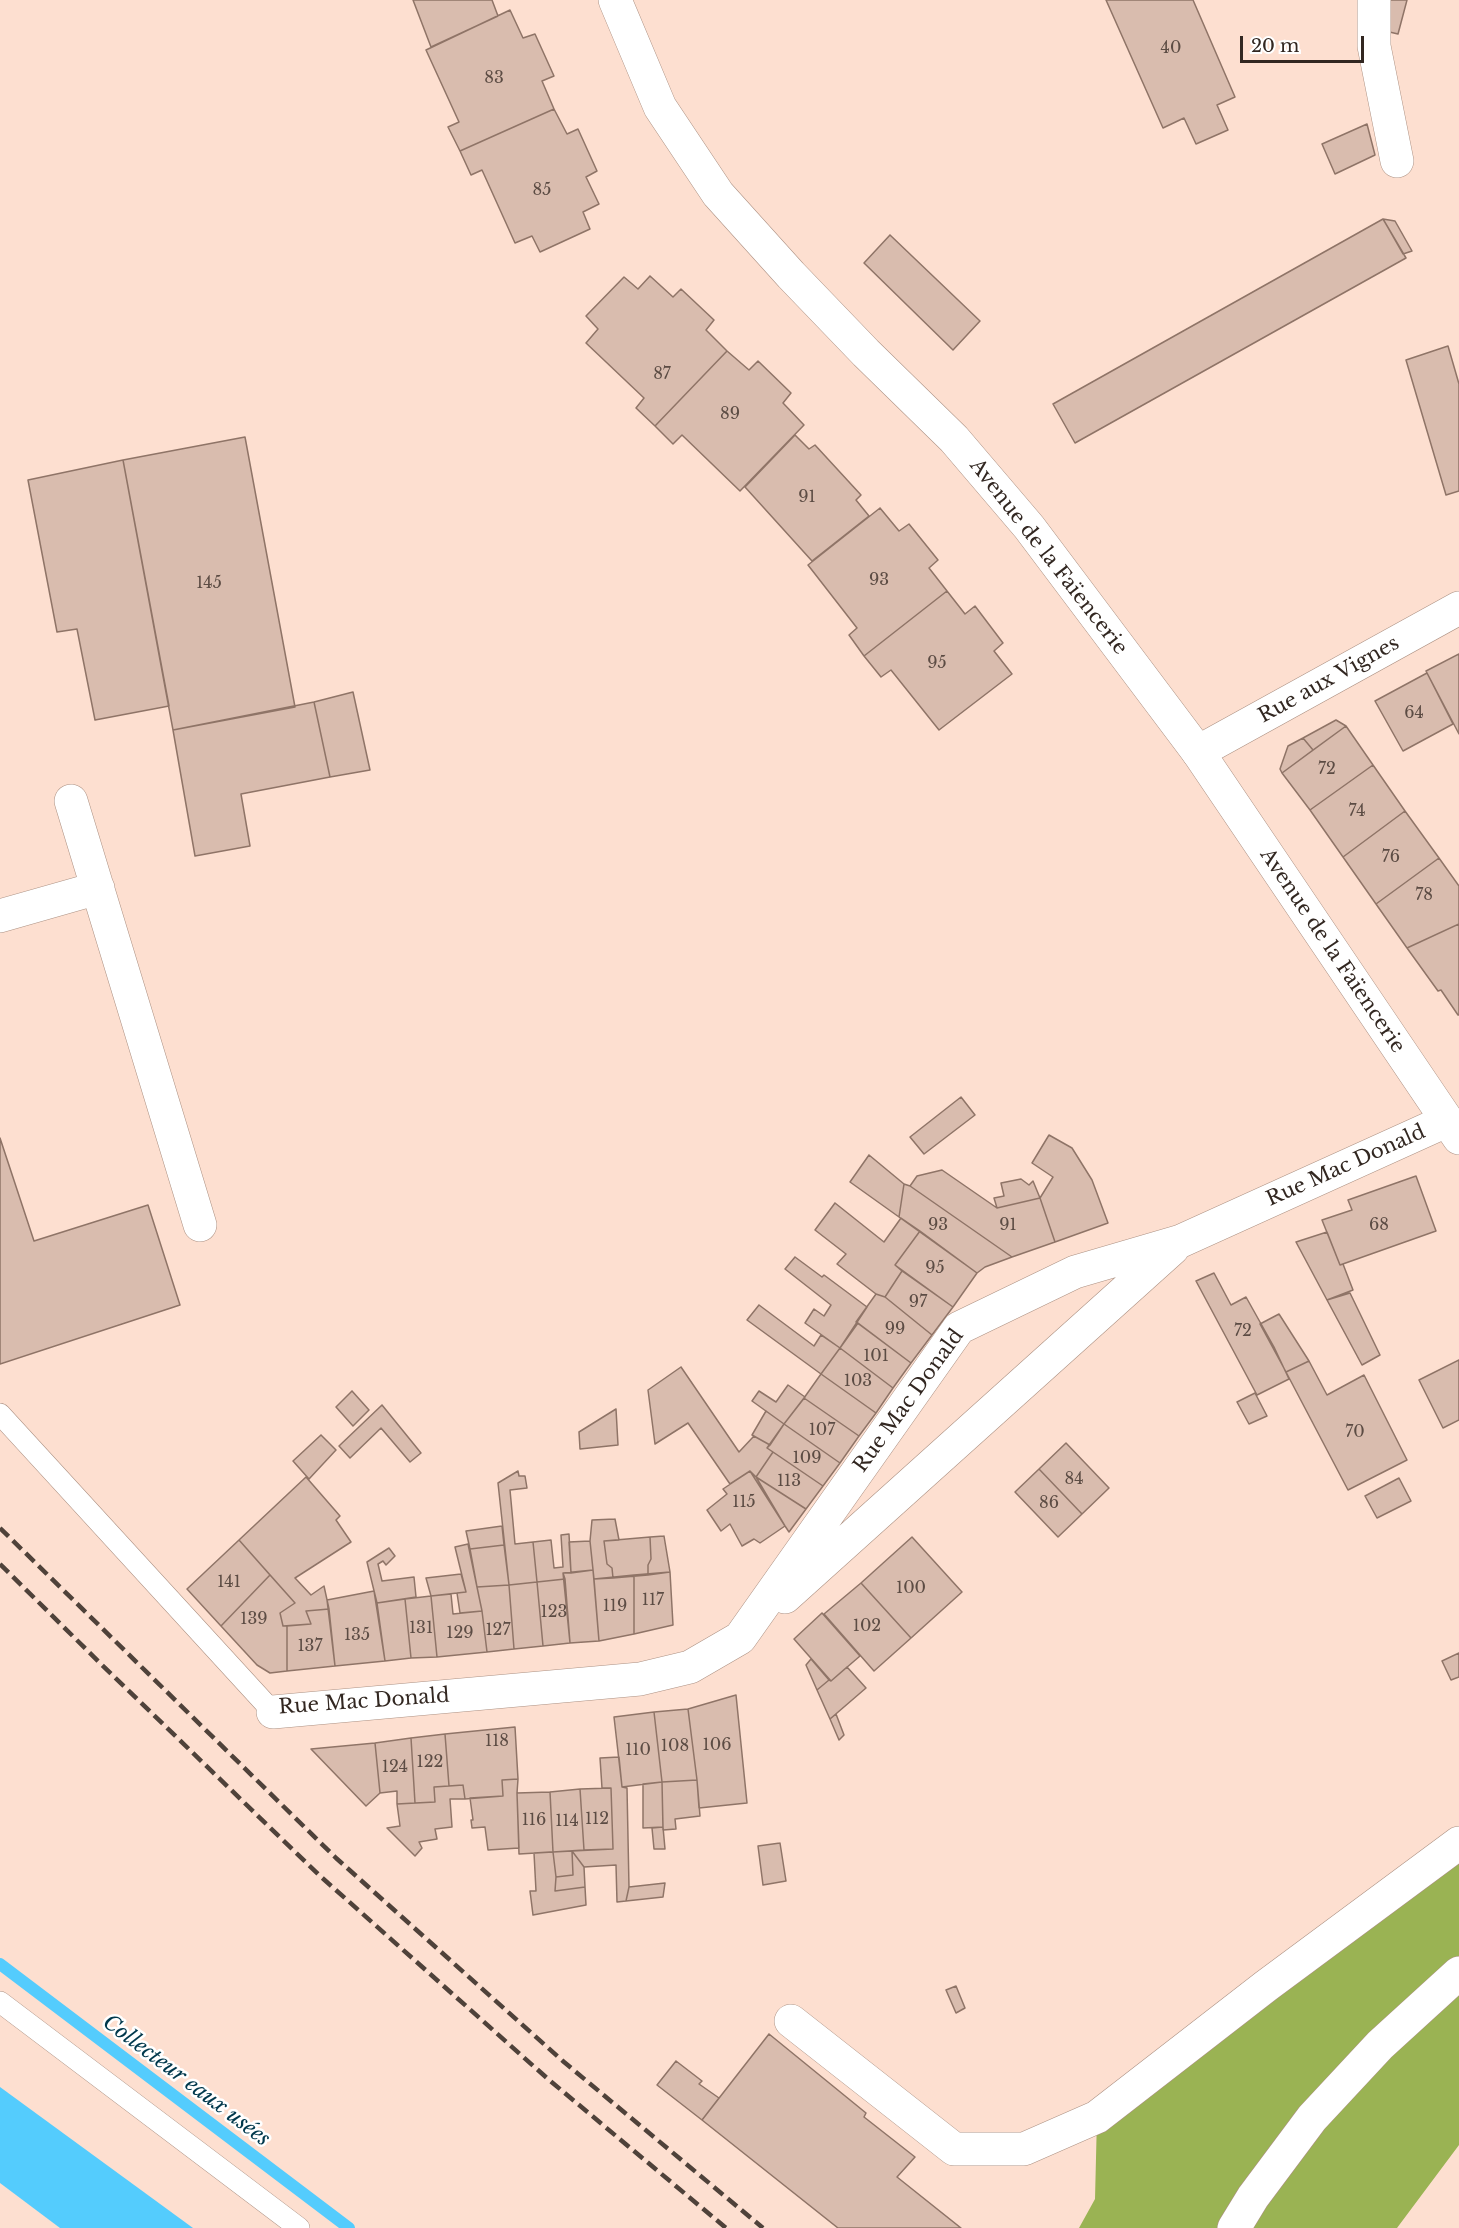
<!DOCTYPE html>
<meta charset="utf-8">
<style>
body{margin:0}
#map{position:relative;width:1459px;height:2228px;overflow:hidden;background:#fddfd0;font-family:"Libre Baskerville",serif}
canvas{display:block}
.scale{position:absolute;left:1240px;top:36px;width:124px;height:27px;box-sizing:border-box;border:3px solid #322721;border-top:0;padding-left:8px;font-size:18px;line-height:21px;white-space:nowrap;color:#322721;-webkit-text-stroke:4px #fff;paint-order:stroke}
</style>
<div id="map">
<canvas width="1459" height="2228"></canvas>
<div class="scale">20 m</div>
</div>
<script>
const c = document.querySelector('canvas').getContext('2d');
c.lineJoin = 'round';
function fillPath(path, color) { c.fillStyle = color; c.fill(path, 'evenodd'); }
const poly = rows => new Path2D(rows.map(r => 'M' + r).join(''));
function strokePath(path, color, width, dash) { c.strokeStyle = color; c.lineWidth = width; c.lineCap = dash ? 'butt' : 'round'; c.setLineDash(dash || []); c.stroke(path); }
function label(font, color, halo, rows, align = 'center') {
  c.font = font + ' "Libre Baskerville",serif'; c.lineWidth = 5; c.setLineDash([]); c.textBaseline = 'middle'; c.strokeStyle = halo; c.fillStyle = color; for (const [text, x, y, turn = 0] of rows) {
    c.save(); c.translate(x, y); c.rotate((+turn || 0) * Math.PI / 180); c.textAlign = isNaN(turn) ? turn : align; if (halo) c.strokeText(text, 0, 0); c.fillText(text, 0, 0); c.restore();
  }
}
fillPath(poly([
 [1459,1843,1459,2145,1397,2228,1079,2228,1095,2199,1097,2117]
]), '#9ab353');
fillPath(poly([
 [0,2087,193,2228,60,2228,0,2183]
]), '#54ccfd');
strokePath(poly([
 [0,1964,349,2228]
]), '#54ccfd', 12);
const building = poly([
 [413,0,492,0,498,16,431,47,413,0],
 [1106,0,1193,0,1235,97,1217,105,1228,130,1196,144,1184,118,1163,128,1106,0],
 [1384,0,1407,0,1398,34,1381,30,1384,0],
 [510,10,523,38,535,34,554,76,542,81,554,109,460,151,448,127,459,122,426,50,510,10],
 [554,109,567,134,578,129,597,171,586,177,599,204,583,212,590,229,540,252,532,236,515,243,482,170,471,175,460,151,554,109],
 [1367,124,1375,155,1335,174,1322,144,1367,124],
 [1383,219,1395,221,1412,251,1403,254,1383,219],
 [1383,219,1406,258,1075,443,1053,404,1383,219],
 [890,235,980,321,953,350,864,263,890,235],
 [650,276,673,297,681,289,714,320,706,330,727,351,655,426,636,408,644,398,586,343,598,329,586,316,624,277,638,289,650,276],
 [1448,346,1459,384,1459,491,1446,495,1406,360,1448,346],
 [727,351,749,370,758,361,791,393,783,403,804,425,740,491,682,435,673,444,655,426,727,351],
 [795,435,809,449,815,445,861,495,856,500,869,516,812,561,745,487,795,435],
 [245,437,295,707,173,730,123,460,245,437],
 [123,460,169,706,95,720,77,629,57,632,28,480,123,460],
 [880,508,899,531,909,524,938,560,929,568,947,591,864,656,849,635,857,628,808,565,880,508],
 [947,591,965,614,975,606,1003,643,994,651,1012,674,939,730,891,670,881,677,864,656,947,591],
 [1459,654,1459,734,1426,671,1459,654],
 [1427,673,1453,724,1403,751,1375,701,1427,673],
 [353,692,370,770,330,777,314,702,353,692],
 [314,702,330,777,241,794,250,846,195,856,173,730,314,702],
 [1336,720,1346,726,1313,750,1303,738,1336,720],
 [1346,726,1373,765,1310,810,1282,773,1346,726],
 [1303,738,1313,750,1282,773,1280,769,1288,746,1303,738],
 [1373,765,1405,811,1343,857,1310,810,1373,765],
 [1405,811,1439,858,1376,904,1343,857,1405,811],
 [1439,858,1459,886,1459,924,1407,948,1376,904,1439,858],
 [1459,924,1459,1015,1458,1015,1441,990,1438,991,1407,948,1459,924],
 [961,1097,975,1115,924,1154,910,1137,961,1097],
 [1049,1135,1072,1148,1092,1180,1108,1223,1055,1242,1040,1198,1053,1177,1032,1163,1049,1135],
 [0,1138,34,1241,148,1205,180,1305,0,1364,0,1138],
 [869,1155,904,1184,899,1217,850,1182,869,1155],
 [942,1170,997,1208,1040,1198,1055,1242,1012,1257,910,1186,917,1176,942,1170],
 [1416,1176,1436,1231,1340,1265,1322,1220,1352,1210,1348,1200,1416,1176],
 [1021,1179,1029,1185,1033,1181,1040,1198,997,1208,994,1198,1004,1196,1001,1183,1021,1179],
 [904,1184,910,1186,1012,1257,985,1267,977,1273,899,1217,904,1184],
 [835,1203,884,1242,901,1218,920,1231,895,1265,902,1271,885,1297,876,1294,837,1264,846,1254,815,1230,835,1203],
 [920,1231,977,1273,953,1307,895,1265,920,1231],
 [1327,1232,1340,1265,1343,1264,1353,1290,1327,1300,1296,1242,1327,1232],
 [795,1257,822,1277,824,1275,867,1307,840,1348,805,1323,814,1309,824,1316,831,1305,785,1269,795,1257],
 [902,1271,953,1307,932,1335,885,1297,902,1271],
 [1214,1273,1231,1305,1246,1297,1274,1347,1289,1379,1257,1395,1196,1281,1214,1273],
 [1350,1293,1380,1355,1362,1365,1327,1300,1350,1293],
 [876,1294,885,1297,932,1335,911,1363,856,1322,876,1294],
 [759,1305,814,1346,821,1335,840,1348,821,1374,747,1320,759,1305],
 [1279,1314,1309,1361,1286,1372,1260,1324,1279,1314],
 [858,1323,911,1363,893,1388,840,1348,858,1323],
 [840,1348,893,1388,876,1413,821,1374,840,1348],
 [1459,1360,1459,1420,1443,1428,1419,1380,1459,1360],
 [1309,1361,1327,1395,1364,1375,1407,1460,1348,1490,1286,1372,1309,1361],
 [681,1367,739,1452,754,1436,752,1435,770,1445,767,1448,773,1452,756,1477,750,1471,730,1484,688,1423,655,1444,648,1390,681,1367],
 [821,1374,876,1413,859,1436,804,1398,821,1374],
 [788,1385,805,1397,784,1424,752,1401,759,1391,776,1402,788,1385],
 [352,1391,369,1410,353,1426,336,1407,352,1391],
 [1255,1393,1267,1416,1249,1424,1237,1402,1255,1393],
 [804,1398,859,1436,840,1463,784,1424,804,1398],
 [382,1405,421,1453,410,1462,381,1428,350,1458,339,1446,382,1405],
 [616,1409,618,1445,580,1449,579,1432,616,1409],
 [766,1411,784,1424,770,1445,752,1435,766,1411],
 [784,1424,840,1463,823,1486,767,1448,784,1424],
 [321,1435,336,1450,309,1479,293,1461,321,1435],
 [1066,1443,1109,1488,1082,1514,1039,1469,1066,1443],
 [773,1452,823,1486,806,1509,756,1477,773,1452],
 [1039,1469,1082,1514,1058,1537,1015,1492,1039,1469],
 [518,1471,519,1476,525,1476,527,1488,510,1490,515,1544,533,1542,537,1582,509,1585,498,1483,518,1471],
 [750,1471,785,1526,760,1543,754,1539,742,1546,730,1524,721,1531,707,1510,727,1494,723,1489,750,1471],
 [306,1477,340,1516,336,1520,351,1542,295,1578,311,1595,324,1586,329,1609,306,1611,311,1624,283,1626,280,1613,295,1603,239,1540,306,1477],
 [756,1477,806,1509,789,1532,785,1526,756,1477],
 [1399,1478,1411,1501,1377,1518,1365,1496,1399,1478],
 [615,1519,619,1540,604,1541,607,1564,612,1568,613,1578,594,1579,590,1541,592,1520,615,1519],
 [502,1526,504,1545,470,1549,466,1531,502,1526],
 [569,1534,571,1573,563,1573,565,1579,537,1582,533,1542,551,1540,554,1568,563,1567,561,1535,569,1534],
 [664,1536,670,1572,648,1575,648,1565,651,1559,650,1537,664,1536],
 [650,1537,651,1559,648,1565,648,1575,613,1578,612,1568,607,1564,604,1541,650,1537],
 [912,1537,962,1592,911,1638,861,1583,912,1537],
 [239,1540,270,1575,221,1626,187,1589,239,1540],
 [590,1541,593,1570,571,1573,569,1542,590,1541],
 [468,1544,482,1611,460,1613,457,1593,466,1592,455,1547,468,1544],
 [504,1545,509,1585,477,1587,470,1549,504,1545],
 [389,1548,395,1556,386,1565,383,1561,378,1564,382,1581,414,1577,416,1597,377,1603,367,1562,389,1548],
 [593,1570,599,1641,570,1643,563,1573,593,1570],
 [670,1572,673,1625,634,1634,634,1575,670,1572],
 [461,1574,466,1592,431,1596,426,1578,461,1574],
 [270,1575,295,1603,280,1613,283,1626,287,1626,287,1671,270,1673,257,1665,221,1626,270,1575],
 [634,1575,634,1634,599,1641,594,1579,634,1575],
 [565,1579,570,1643,543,1646,537,1582,565,1579],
 [537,1582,543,1646,514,1649,509,1585,537,1582],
 [861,1583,911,1638,874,1671,824,1614,861,1583],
 [509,1585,514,1649,487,1652,482,1611,477,1587,509,1585],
 [374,1591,385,1661,335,1666,327,1600,374,1591],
 [451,1594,453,1614,482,1611,487,1652,437,1657,431,1596,451,1594],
 [431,1596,437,1657,411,1658,405,1599,431,1596],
 [405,1599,411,1658,385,1661,377,1603,405,1599],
 [329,1609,335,1666,287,1671,287,1626,311,1624,306,1611,329,1609],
 [822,1613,860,1656,831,1681,794,1639,822,1613],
 [1459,1653,1459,1677,1451,1680,1442,1661,1459,1653],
 [811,1659,829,1680,817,1690,806,1665,811,1659],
 [847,1667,866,1688,830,1719,817,1690,829,1680,831,1681,847,1667],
 [736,1695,747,1803,699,1808,697,1780,688,1709,736,1695],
 [688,1709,697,1780,662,1782,654,1712,688,1709],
 [654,1712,662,1782,622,1787,614,1717,654,1712],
 [836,1714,844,1735,839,1740,830,1719,836,1714],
 [515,1727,518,1779,502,1780,503,1796,465,1799,463,1785,449,1786,445,1734,515,1727],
 [445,1734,449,1786,434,1787,435,1802,415,1803,411,1738,445,1734],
 [411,1738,415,1803,397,1804,397,1791,380,1793,375,1743,411,1738],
 [375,1743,380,1793,366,1806,311,1749,375,1743],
 [619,1757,622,1787,627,1788,629,1887,626,1901,617,1902,616,1865,584,1867,572,1851,613,1849,611,1788,602,1788,600,1758,619,1757],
 [518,1779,517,1793,519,1848,488,1850,485,1827,472,1828,471,1820,473,1820,470,1798,503,1796,502,1780,518,1779],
 [697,1780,700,1816,675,1819,676,1829,663,1830,662,1782,697,1780],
 [662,1782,663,1827,643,1828,643,1784,662,1782],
 [463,1785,465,1799,450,1799,452,1827,435,1829,437,1839,419,1842,422,1848,415,1856,387,1828,400,1826,397,1804,435,1802,434,1787,463,1785],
 [611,1788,613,1849,584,1850,580,1789,611,1788],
 [580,1789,584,1850,553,1852,550,1792,580,1789],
 [550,1792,553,1852,519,1854,517,1793,550,1792],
 [663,1827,665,1849,654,1849,652,1828,663,1827],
 [780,1843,786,1881,763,1885,758,1846,780,1843],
 [572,1851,573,1875,556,1877,553,1852,572,1851],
 [572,1851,584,1867,585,1887,555,1891,556,1877,573,1875,572,1851],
 [550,1852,553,1852,556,1877,555,1891,585,1887,586,1905,533,1915,530,1891,536,1891,534,1853,550,1852],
 [665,1883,663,1897,626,1901,629,1887,665,1883],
 [956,1986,965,2008,956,2013,946,1990,956,1986],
 [769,2034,866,2113,864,2117,915,2157,897,2177,961,2228,838,2228,702,2120,769,2034],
 [676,2061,702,2081,699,2084,719,2098,702,2120,657,2085,676,2061]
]);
fillPath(building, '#d9bcae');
strokePath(building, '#8f7467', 1.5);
const lane = poly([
 [0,1414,273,1712],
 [0,2002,299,2228]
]);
const street = poly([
 [1374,0,1374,46,1397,161],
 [1198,752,1459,608],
 [71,801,200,1225],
 [0,916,98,888],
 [785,1597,1173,1248],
 [273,1712,640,1679,690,1667,740,1638,959,1328,1075,1272,1181,1241,1446,1121],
 [791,2021,954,2149,1024,2149,1097,2117,1266,1986,1459,1843]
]);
const secondary = poly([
 [615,0,660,107,718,194,791,275,866,353,954,439,1029,527,1198,752,1459,1138],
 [1234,2228,1253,2197,1312,2118,1380,2045,1459,1973]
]);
strokePath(lane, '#ac9183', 22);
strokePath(street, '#ac9183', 34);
strokePath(secondary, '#ac9183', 34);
strokePath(lane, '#fff', 21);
strokePath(street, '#fff', 33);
strokePath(secondary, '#fff', 33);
strokePath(poly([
 [0,1528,336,1858,564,2062,763,2228],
 [0,1564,101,1664,319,1875,548,2079,726,2228]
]), '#4f423a', 4.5, [12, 6]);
label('16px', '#5c4c44', null, [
 ["40",1171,48],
 ["83",494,78],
 ["85",542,190],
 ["87",662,374],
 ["89",730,414],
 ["91",807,497],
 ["93",879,580],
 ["145",209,583],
 ["95",937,663],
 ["64",1414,713],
 ["72",1327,769],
 ["74",1357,811],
 ["76",1391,857],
 ["78",1424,895],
 ["93",938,1225],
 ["91",1008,1225],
 ["68",1379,1225],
 ["95",935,1268],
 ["97",918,1302],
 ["99",895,1329],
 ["72",1243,1331],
 ["101",876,1356],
 ["103",858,1381],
 ["107",822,1430],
 ["70",1355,1432],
 ["109",807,1458],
 ["84",1074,1479],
 ["113",789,1481],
 ["115",744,1502],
 ["86",1049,1503],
 ["141",229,1582],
 ["100",911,1588],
 ["117",653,1600],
 ["119",615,1606],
 ["123",554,1612],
 ["139",254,1619],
 ["102",867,1626],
 ["131",421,1628],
 ["127",498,1630],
 ["129",460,1633],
 ["135",357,1635],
 ["137",310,1646],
 ["118",497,1741],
 ["106",717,1745],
 ["108",675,1746],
 ["110",638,1750],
 ["122",430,1762],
 ["124",395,1767],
 ["112",597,1819],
 ["116",534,1820],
 ["114",567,1821]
]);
label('20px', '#322721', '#fff', [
 ["Avenue de la Faïencerie",1048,557,52],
 ["Rue aux Vignes",1329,680,-29],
 ["Avenue de la Faïencerie",1332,951,56],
 ["Rue Mac Donald",1346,1166,-24],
 ["Rue Mac Donald",909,1401,-54],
 ["Rue Mac Donald",364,1702,-4]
]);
label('italic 21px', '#00384c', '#fff', [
 ["Collecteur eaux usées",186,2081,37]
]);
</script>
